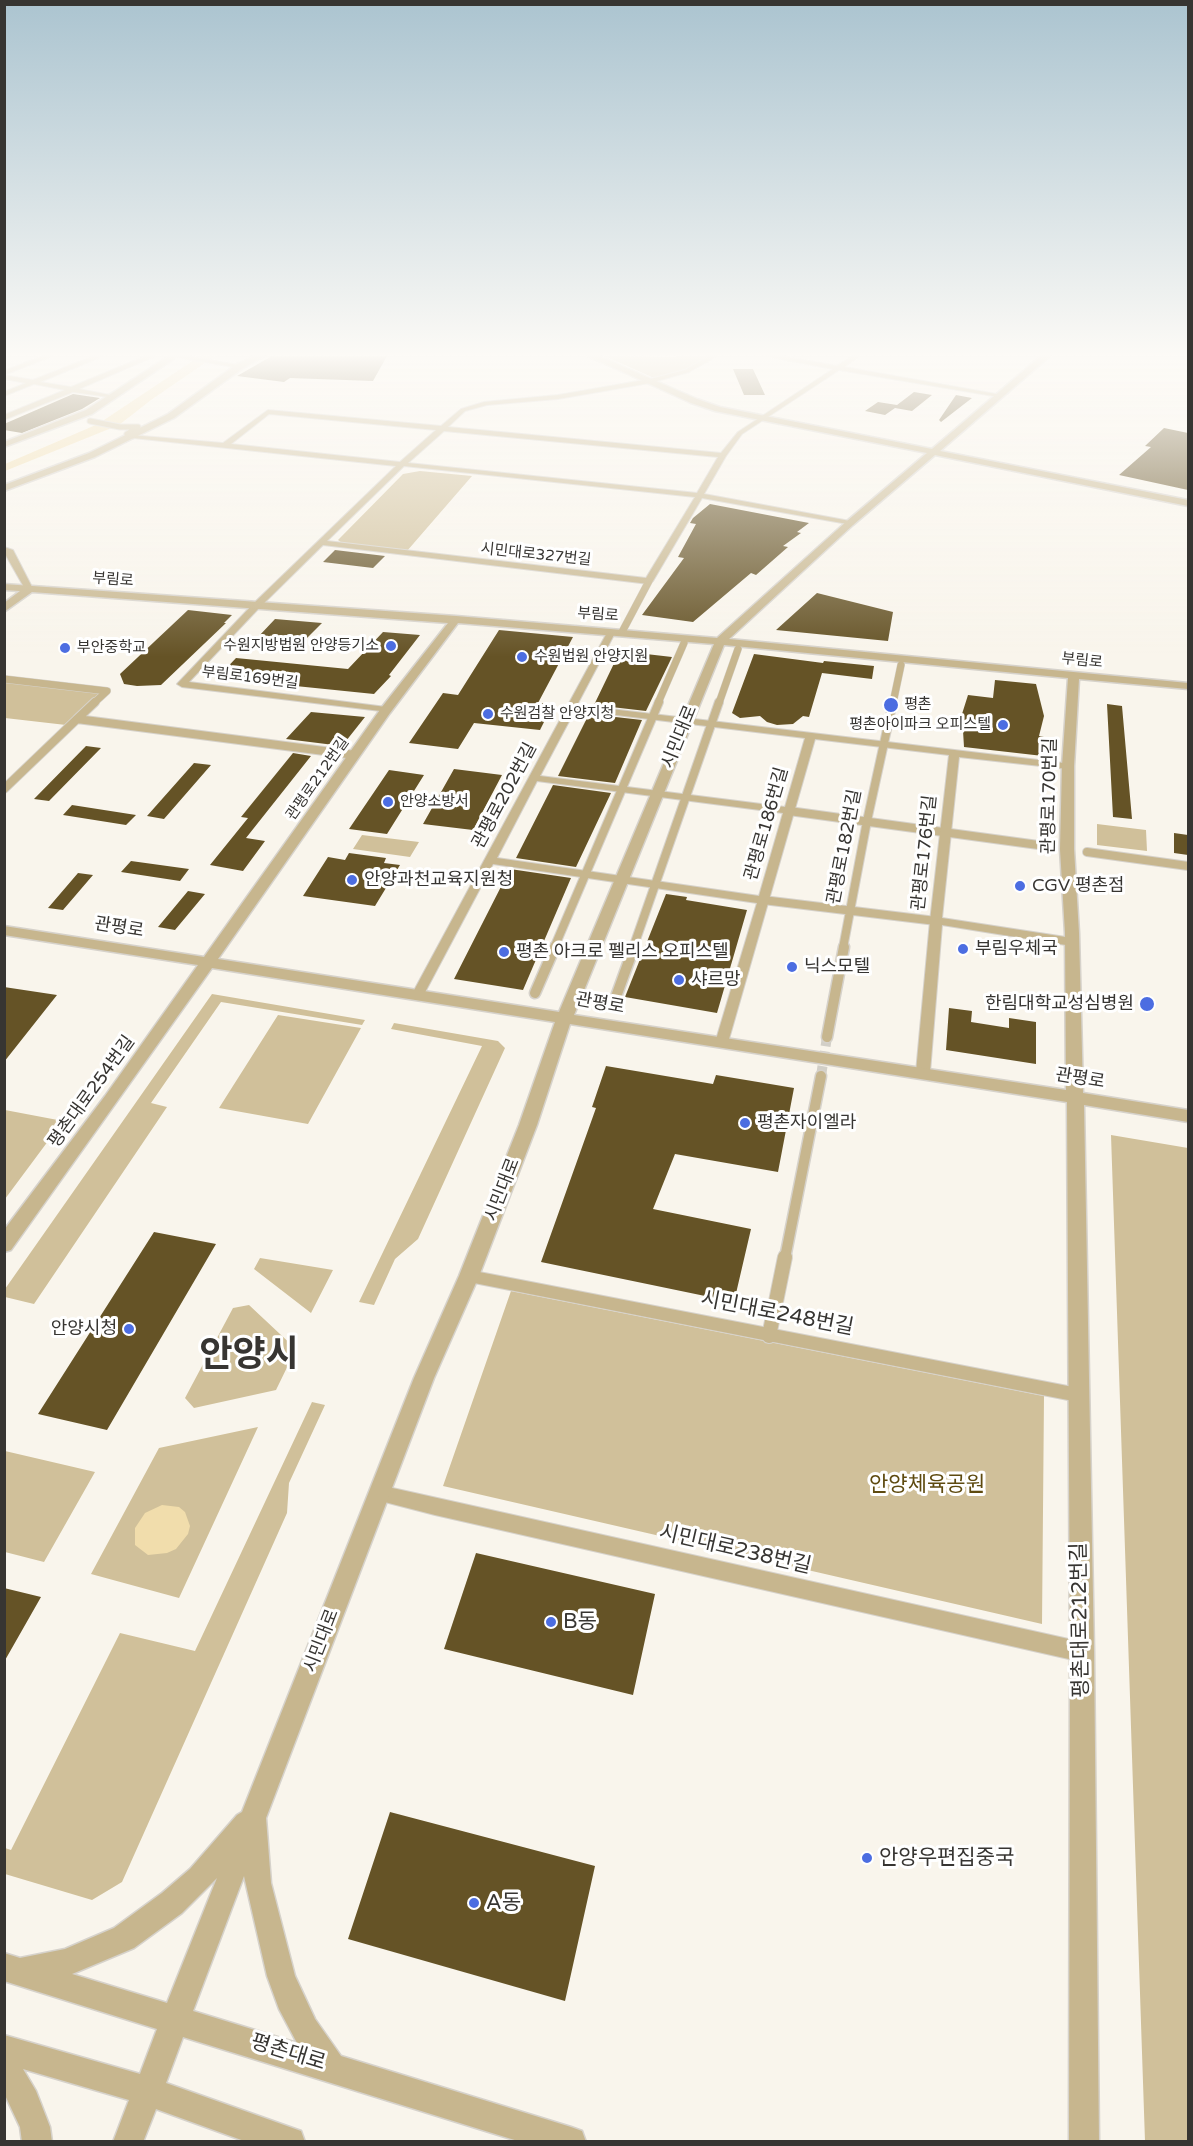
<!DOCTYPE html>
<meta charset="utf-8">
<style>
body{margin:0}
#map{position:relative;width:1193px;height:2146px;overflow:hidden;background:#f9f5ec;font-family:"Varela Round",sans-serif}
canvas{display:block}
.frame{position:absolute;inset:0;border:6px solid #373532;pointer-events:none}
</style>
<div id="map">
<canvas width="1193" height="2146"></canvas>
<div class="frame"></div>
</div>
<script>
const c = document.querySelector('canvas').getContext('2d');
c.lineJoin = 'round';
function fillPath(path, color) { c.fillStyle = color; c.fill(path, 'evenodd'); }
const poly = rows => new Path2D(rows.map(r => 'M' + r).join(''));
function strokePath(path, color, width, dash) { c.strokeStyle = color; c.lineWidth = width; c.lineCap = dash ? 'butt' : 'round'; c.setLineDash(dash || []); c.stroke(path); }
function label(font, color, halo, rows, align = 'center') {
  c.font = font + ' "Varela Round","Noto Sans KR",sans-serif'; c.lineWidth = 6; c.setLineDash([]); c.textBaseline = 'middle'; c.strokeStyle = halo; c.fillStyle = color; for (const [text, x, y, turn = 0] of rows) {
    c.save(); c.translate(x, y); c.rotate((+turn || 0) * Math.PI / 180); c.textAlign = isNaN(turn) ? turn : align; if (halo) c.strokeText(text, 0, 0); c.fillText(text, 0, 0); c.restore();
  }
}
fillPath(poly([
 [712,356,690,369,654,378,607,357],
 [420,471,472,476,407,551,343,544,338,540,403,474],
 [5,682,101,693,66,725,5,718],
 [1097,824,1146,830,1147,851,1097,845],
 [362,835,419,842,410,857,353,849],
 [212,994,365,1020,362,1025,221,1002,151,1103,167,1107,34,1304,5,1297,5,1289],
 [278,1015,361,1028,308,1124,219,1108],
 [394,1023,498,1041,505,1048,418,1239,395,1259,374,1305,359,1302,482,1046,391,1029],
 [5,1110,63,1121,5,1199,4,1110],
 [1111,1135,1188,1148,1188,2141,1145,2141],
 [260,1258,333,1270,311,1313,254,1269],
 [511,1291,1044,1396,1042,1624,443,1486],
 [249,1305,296,1349,276,1390,194,1408,185,1398,233,1308],
 [312,1402,325,1405,289,1483,287,1513,122,1882,92,1900,5,1874,5,1848,11,1850,120,1633,195,1651],
 [258,1427,179,1598,91,1574,159,1448],
 [5,1451,95,1472,44,1562,5,1552]
]), '#d0c09a');
fillPath(poly([
 [200,356,215,356,151,400,119,425,5,471,5,464,98,424],
 [162,1505,179,1507,185,1512,190,1526,188,1534,176,1549,167,1553,148,1555,135,1545,135,1528,145,1513]
]), '#f1ddac');
fillPath(poly([
 [272,356,387,356,373,381,290,378,284,382,237,376],
 [733,369,753,369,765,395,744,395],
 [914,392,932,395,912,411,895,408,885,415,865,411,878,402,897,405],
 [73,394,100,398,82,409,22,433,4,430,4,424],
 [956,395,972,398,941,422,939,420],
 [1164,428,1188,433,1188,490,1119,475,1151,447,1145,446],
 [710,504,809,523,797,532,801,533,783,546,788,547,756,575,751,573,693,622,642,615,684,558,678,557,696,524,690,523,693,518],
 [335,550,385,556,373,568,323,562],
 [817,593,893,612,888,641,776,630],
 [188,610,232,615,224,623,226,623,161,685,137,686,124,684,120,674],
 [275,619,322,623,303,642,258,637],
 [499,630,573,637,538,703,553,704,540,730,474,723,458,749,409,743,443,693,458,695],
 [383,632,420,635,389,675,391,676,374,694,217,678,236,658,348,669],
 [620,651,672,657,646,711,594,705],
 [754,654,823,663,824,661,874,666,872,679,822,673,809,717,803,716,793,724,777,725,767,722,760,716,740,718,732,713],
 [995,680,1036,684,1044,716,1039,736,1044,737,1043,756,964,747,962,714,968,695,993,698],
 [1107,704,1122,706,1132,819,1113,817],
 [311,712,365,717,342,746,286,739],
 [589,714,642,720,615,783,558,776],
 [86,746,101,748,49,801,34,799],
 [293,753,311,756,246,838,265,841,243,871,210,865,248,818,241,817],
 [194,763,211,765,164,819,147,816],
 [454,769,502,775,473,830,423,824],
 [389,770,424,775,387,834,349,829],
 [553,785,611,793,576,867,516,858],
 [72,805,136,815,126,825,63,815],
 [1174,833,1188,835,1188,855,1174,853],
 [349,853,386,858,384,863,400,865,375,906,303,896,328,857,345,860],
 [131,861,189,869,180,881,121,872],
 [510,869,571,878,523,990,454,979],
 [78,873,93,875,63,910,48,908],
 [188,891,205,894,175,930,158,927],
 [666,894,687,897,686,900,747,910,717,1013,625,997],
 [4,987,57,995,4,1062],
 [949,1008,972,1011,971,1022,1009,1028,1009,1018,1036,1022,1036,1064,946,1050],
 [606,1066,713,1084,716,1075,794,1088,778,1172,675,1154,653,1209,751,1229,734,1302,541,1262,596,1108,592,1107],
 [154,1232,216,1244,107,1430,38,1414],
 [476,1553,655,1594,633,1695,444,1649],
 [4,1588,41,1597,4,1662],
 [390,1812,595,1866,565,2001,348,1939]
]), '#655326');
strokePath(poly([
 [821,1076,827,1037]
]), '#d2cfc7', 10, [10, 5]);
const pedestrianFar4 = poly([
 [90,421,120,427,138,427,127,434,133,436]
]);
const pedestrianFar3 = poly([
 [622,632,649,581],
 [4,679,107,691,94,703],
 [658,703,684,643],
 [719,703,738,649],
 [893,703,901,665]
]);
const pedestrianFar2 = poly([
 [77,719,95,702],
 [4,789,77,719,355,755],
 [789,811,1053,847],
 [1087,852,1188,866],
 [763,900,936,921],
 [554,948,659,702],
 [633,948,719,702],
 [843,948,867,821,893,702]
]);
const pedestrianFar1 = poly([
 [535,993,555,947],
 [613,1005,634,947],
 [827,1037,844,947],
 [785,1258,821,1076]
]);
const pedestrian = poly([
 [769,1336,785,1257]
]);
const minor = poly([
 [43,356,52,356,4,375,4,371,43,356],
 [94,356,103,356,40,382,71,387,146,356,155,356,79,389,115,396,115,398,73,392,4,420,4,415,65,390,34,384,4,396,4,392,26,383,4,379,4,375,33,380,94,356],
 [170,356,187,356,243,366,240,368,170,356],
 [709,356,717,356,689,372,650,383,558,399,487,405,465,411,448,427,721,453,738,432,833,369,766,356,781,356,837,366,852,356,859,356,844,367,1002,395,999,397,839,370,742,434,726,456,704,494,850,521,854,523,853,525,702,498,653,581,649,584,323,545,260,607,189,682,386,707,391,710,389,712,182,687,177,684,254,603,396,466,133,438,131,435,223,443,268,410,441,426,461,409,484,402,558,395,650,379,685,370,709,356],
 [269,414,436,430,400,462,231,444,269,414],
 [444,431,718,457,697,493,408,463,444,431],
 [404,466,695,497,646,578,327,541,404,466],
 [4,547,13,550,33,589,32,591,25,589,4,552,4,547],
 [609,629,616,631,577,705,1072,764,1073,766,1068,769,959,757,942,918,1072,938,1078,942,1072,946,942,925,930,1072,923,1077,918,1075,916,1072,930,921,949,755,815,739,727,1046,722,1047,715,1043,757,903,493,864,423,996,421,999,413,999,411,996,609,629],
 [575,710,805,738,785,807,540,776,575,710],
 [537,781,783,813,759,896,497,858,537,781],
 [469,1270,1078,1388,1084,1390,1086,1395,1084,1400,1078,1402,469,1282,463,1280,461,1276,463,1272,469,1270],
 [379,1485,1082,1642,1089,1645,1092,1652,1089,1659,1082,1662,435,1515,373,1499,370,1493,373,1487,379,1485]
]);
const tertiary = poly([
 [169,356,178,356,92,414,4,447,4,442,86,410,169,356],
 [254,356,264,356,243,368,174,418,95,457,4,491,4,485,89,453,168,414,237,364,254,356],
 [588,356,599,356,697,399,720,407,932,449,1041,356,1050,356,940,451,1188,500,1188,506,935,455,853,525,729,639,1188,683,1188,689,1079,679,1074,766,1074,849,1079,933,1083,1093,1188,1110,1188,1122,1084,1105,1094,1652,1099,2142,1069,2142,1070,1652,1067,1102,570,1024,537,1125,479,1276,434,1378,266,1818,271,1883,295,1976,315,2019,341,2056,571,2127,582,2131,586,2142,521,2142,183,2037,166,2083,301,2131,305,2142,247,2142,156,2109,143,2142,113,2142,129,2100,23,2069,36,2091,50,2127,52,2142,22,2142,20,2127,4,2093,4,2035,140,2074,157,2029,4,1981,4,1953,20,1958,65,1949,114,1928,162,1893,190,1869,237,1815,242,1812,414,1378,459,1276,519,1125,555,1022,212,968,11,1250,4,1252,4,1230,105,1096,198,965,4,935,4,926,204,957,382,707,448,623,32,592,4,612,4,603,20,591,4,590,4,584,456,616,717,638,847,521,927,453,715,411,691,403,588,356],
 [458,623,714,644,559,1012,218,959,390,713,458,623],
 [724,645,1068,678,1062,766,1060,849,1065,933,1066,1090,574,1015,724,645],
 [244,1876,267,1976,279,2009,297,2043,193,2011,244,1876],
 [217,1878,167,2003,72,1974,134,1948,182,1913,217,1878]
]);
strokePath(pedestrianFar4, '#d6d2cb', 7);
strokePath(pedestrianFar3, '#d6d2cb', 8);
strokePath(pedestrianFar2, '#d6d2cb', 10);
strokePath(pedestrianFar1, '#d6d2cb', 13);
strokePath(pedestrian, '#d6d2cb', 16);
strokePath(minor, '#d6d2cb', 2);
strokePath(tertiary, '#d6d2cb', 3);
strokePath(pedestrianFar4, '#c7b68e', 5);
strokePath(pedestrianFar3, '#c7b68e', 7);
strokePath(pedestrianFar2, '#c7b68e', 8);
strokePath(pedestrianFar1, '#c7b68e', 10);
strokePath(pedestrian, '#c7b68e', 14);
fillPath(minor, '#c7b68e');
fillPath(tertiary, '#c7b68e');
const sky = c.createLinearGradient(0, 0, 0, 657);
sky.addColorStop(0, '#abc4d0');
sky.addColorStop(0.54, '#fcfaf6');
sky.addColorStop(1, '#fcfaf600');
c.fillStyle = sky;
c.fillRect(0, 0, 1193, 657);
for (const [x, y, r, color] of [
 [391,646,6,"#4c6de1"],
 [65,648,6,"#4c6de1"],
 [522,657,6,"#4c6de1"],
 [891,705,8,"#4c6de1"],
 [488,714,6,"#4c6de1"],
 [1003,725,6,"#4c6de1"],
 [388,802,6,"#4c6de1"],
 [352,880,6,"#4c6de1"],
 [1020,886,6,"#4c6de1"],
 [963,949,6,"#4c6de1"],
 [504,952,6,"#4c6de1"],
 [792,967,6,"#4c6de1"],
 [679,980,6,"#4c6de1"],
 [1147,1004,8,"#4c6de1"],
 [745,1123,6,"#4c6de1"],
 [129,1329,6,"#4c6de1"],
 [551,1622,6,"#4c6de1"],
 [867,1858,6,"#4c6de1"],
 [474,1903,6,"#4c6de1"]
]) { const dot = new Path2D(); dot.arc(x, y, r, 0, 2 * Math.PI); c.fillStyle = color; c.fill(dot); strokePath(dot, '#fff', 2); }
label('15px', '#373532', '#fff', [
 ["시민대로327번길",536,555,6],
 ["부림로",113,580,4],
 ["부림로",598,615,4],
 ["부림로",1082,661,6],
 ["부림로169번길",250,678,7],
 ["관평로212번길",318,779,-55]
]);
label('15px', '#373532', '#fff', [
 ["수원지방법원 안양등기소",379,646,"right"],
 ["부안중학교",77,648],
 ["수원법원 안양지원",534,657],
 ["평촌",904,705],
 ["수원검찰 안양지청",500,714],
 ["평촌아이파크 오피스텔",991,725,"right"],
 ["안양소방서",400,802]
], 'left');
label('18px', '#373532', '#fff', [
 ["시민대로",680,737,-68],
 ["관평로202번길",505,796,-62],
 ["관평로170번길",1050,796,-89],
 ["관평로186번길",767,824,-74],
 ["관평로182번길",845,847,-79],
 ["관평로176번길",925,853,-84],
 ["관평로",119,928,9],
 ["관평로",600,1004,10],
 ["관평로",1080,1079,9],
 ["평촌대로254번길",92,1092,-54],
 ["시민대로",503,1190,-69],
 ["시민대로",322,1641,-69]
]);
label('18px', '#373532', '#fff', [
 ["안양과천교육지원청",364,880],
 ["CGV 평촌점",1032,886],
 ["부림우체국",975,949],
 ["평촌 아크로 펠리스 오피스텔",516,952],
 ["닉스모텔",804,967],
 ["샤르망",691,980],
 ["한림대학교성심병원",1134,1004,"right"],
 ["평촌자이엘라",757,1123],
 ["안양시청",117,1329,"right"]
], 'left');
label('21px', '#373532', '#fff', [
 ["시민대로248번길",777,1314,11],
 ["시민대로238번길",735,1550,13],
 ["평촌대로212번길",1081,1620,-91],
 ["평촌대로",288,2053,17]
]);
label('21px', '#5e4a0f', '#fff', [
 ["안양체육공원",927,1485]
]);
label('21px', '#373532', '#fff', [
 ["B동",563,1622],
 ["안양우편집중국",879,1858],
 ["A동",486,1903]
], 'left');
label('bold 36px', '#373532', '#fff', [
 ["안양시",249,1357]
]);
</script>
